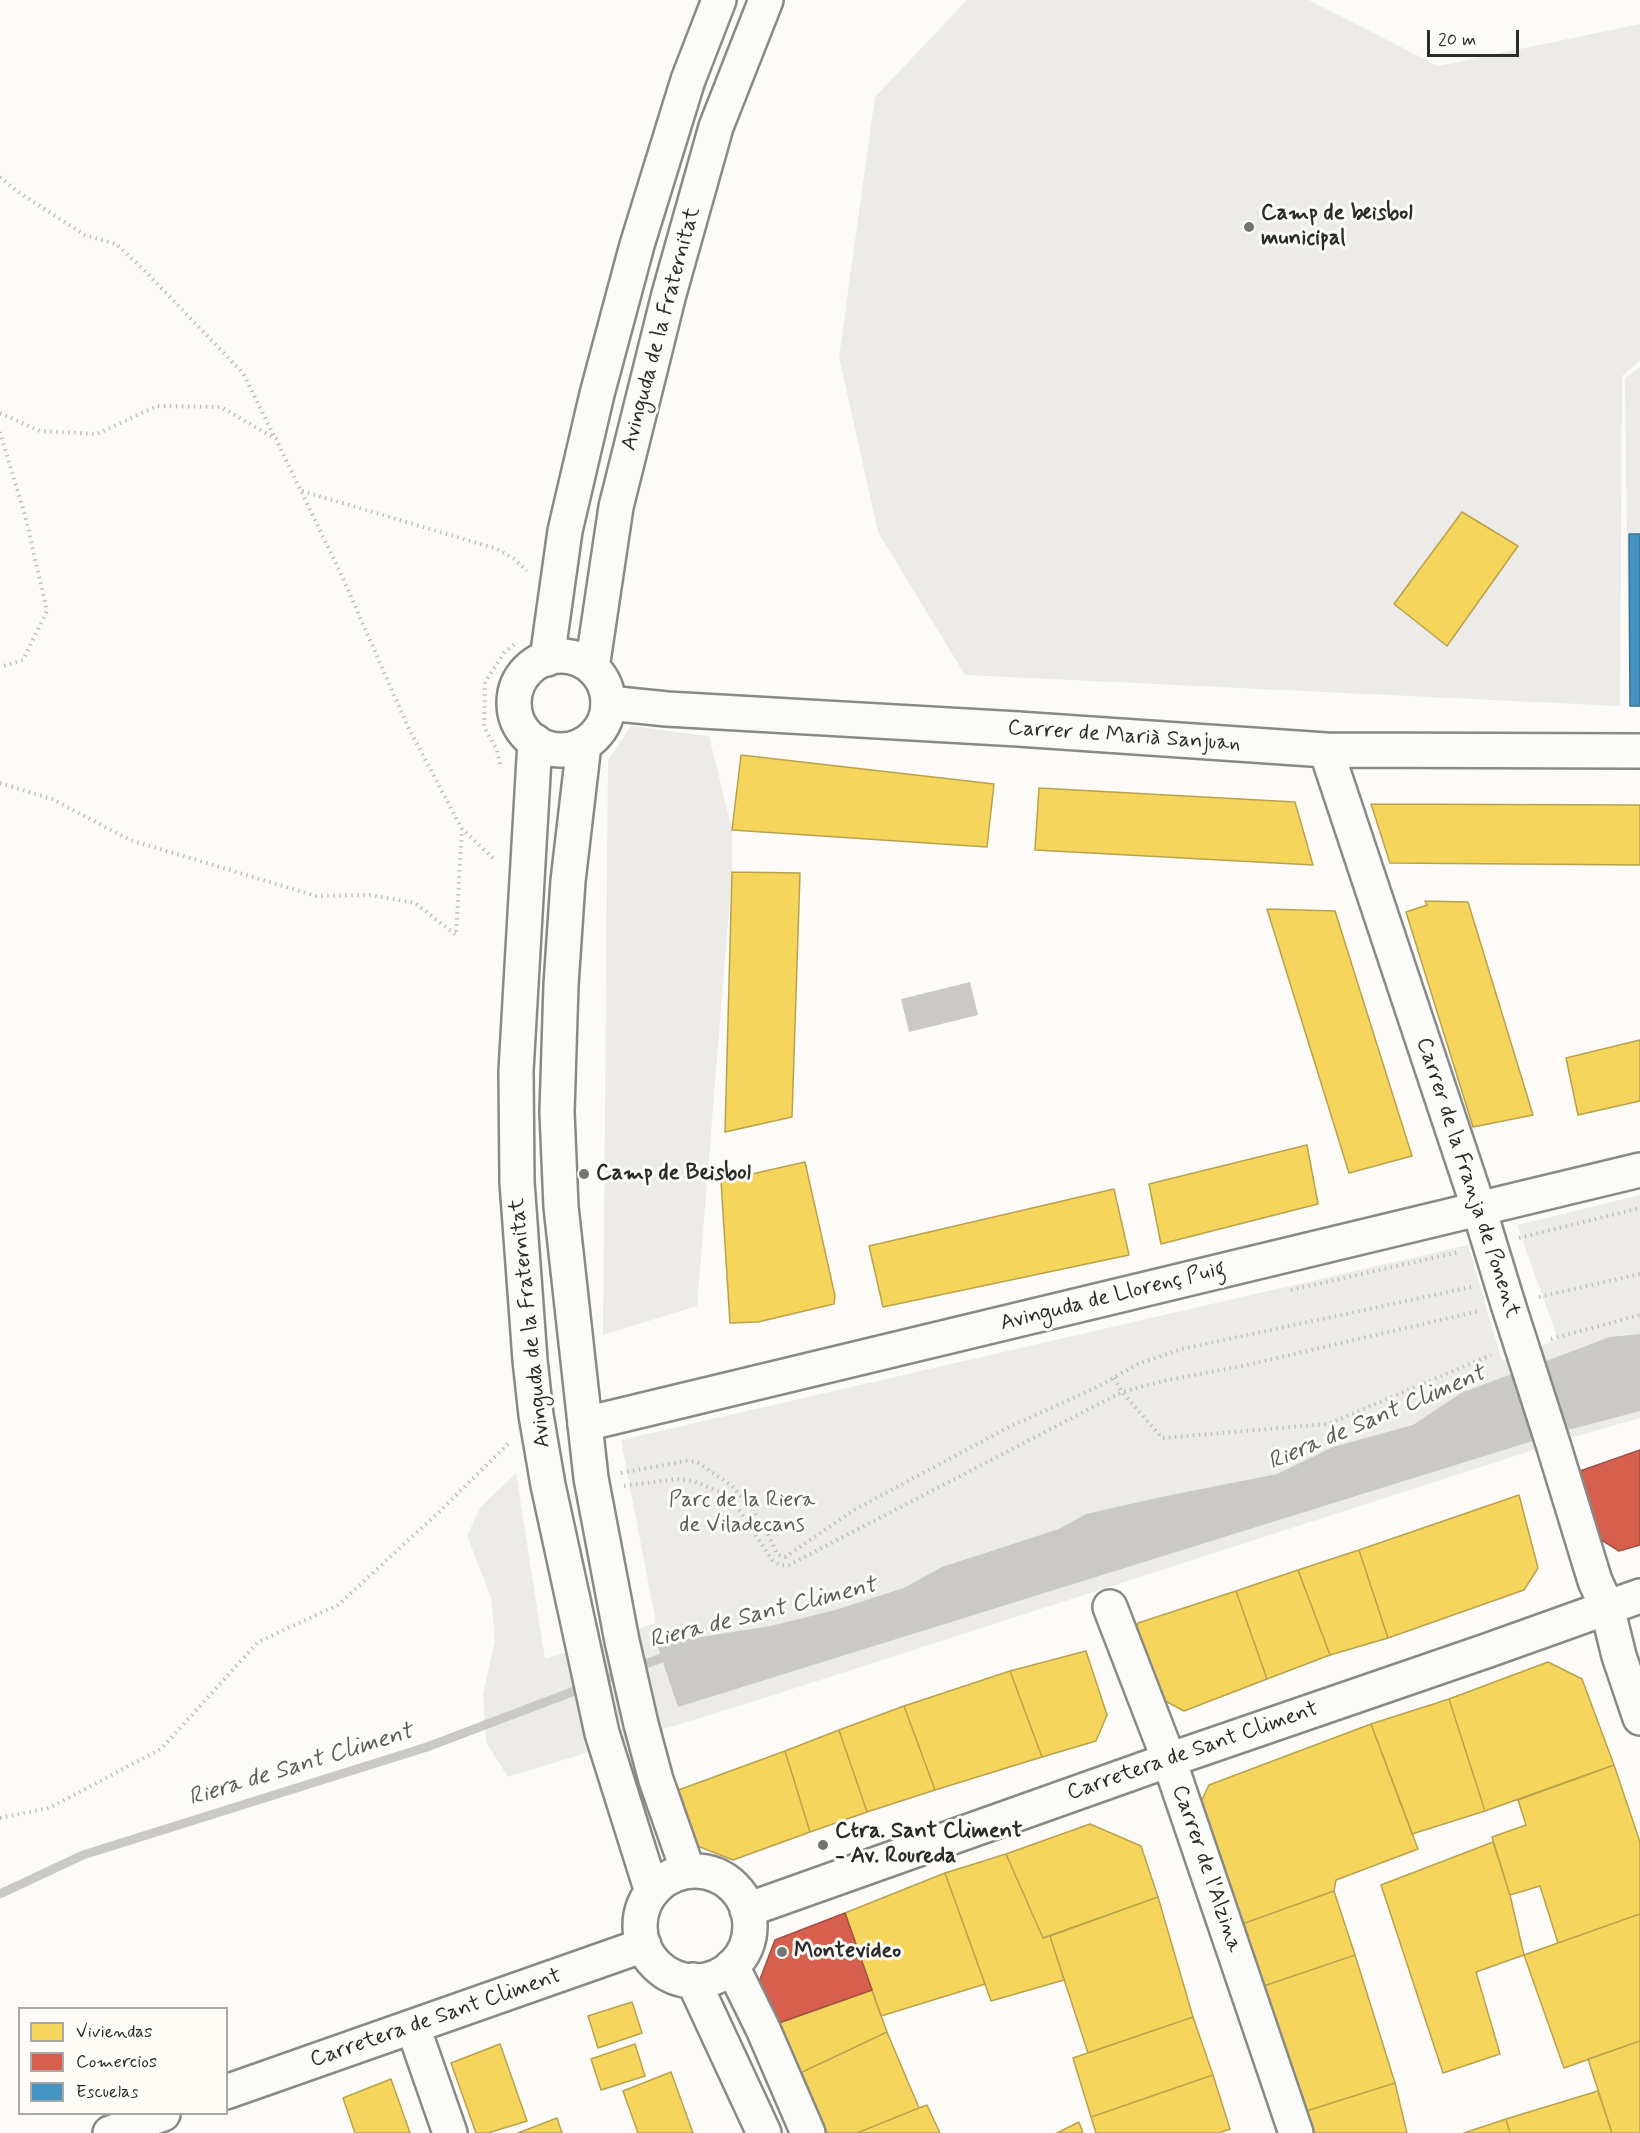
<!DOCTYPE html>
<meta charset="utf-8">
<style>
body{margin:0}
#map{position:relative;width:1640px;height:2133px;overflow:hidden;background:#fcfbf8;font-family:Mynerve,sans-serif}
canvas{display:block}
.legend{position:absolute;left:18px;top:2007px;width:210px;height:108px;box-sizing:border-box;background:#fdfcf7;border:2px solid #a9a8a5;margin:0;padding:8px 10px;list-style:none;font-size:18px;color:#2b2b2b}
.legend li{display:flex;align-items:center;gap:12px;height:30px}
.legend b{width:30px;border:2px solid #a9a8a5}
.scale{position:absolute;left:1427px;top:30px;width:92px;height:27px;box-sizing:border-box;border:3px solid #2b2b2b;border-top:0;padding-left:8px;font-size:18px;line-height:21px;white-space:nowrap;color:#2b2b2b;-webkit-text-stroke:4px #fdfcf7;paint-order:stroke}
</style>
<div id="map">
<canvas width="1640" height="2133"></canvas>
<ul class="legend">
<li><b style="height:16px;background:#f6d55c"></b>Viviendas</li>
<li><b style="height:16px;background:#d6604d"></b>Comercios</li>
<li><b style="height:16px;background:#4393c3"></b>Escuelas</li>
</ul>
<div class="scale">20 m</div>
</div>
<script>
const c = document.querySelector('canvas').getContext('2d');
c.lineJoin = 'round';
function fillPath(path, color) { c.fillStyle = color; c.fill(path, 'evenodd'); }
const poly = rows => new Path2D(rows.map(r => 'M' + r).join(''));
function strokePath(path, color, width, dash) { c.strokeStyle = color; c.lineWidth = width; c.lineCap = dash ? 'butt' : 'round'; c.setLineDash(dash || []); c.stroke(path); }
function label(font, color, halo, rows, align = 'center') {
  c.font = font + ' Mynerve,sans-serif'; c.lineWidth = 6; c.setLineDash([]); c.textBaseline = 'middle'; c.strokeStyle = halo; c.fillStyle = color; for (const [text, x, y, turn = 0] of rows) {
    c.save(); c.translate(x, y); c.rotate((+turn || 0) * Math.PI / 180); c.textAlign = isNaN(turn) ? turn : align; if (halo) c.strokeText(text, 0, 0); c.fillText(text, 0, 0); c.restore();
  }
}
fillPath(poly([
 [1640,367,1640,706,1629,706,1625,378]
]), '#ecebe7');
fillPath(poly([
 [967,0,1309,0,1438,66,1640,24,1640,361,1622,376,1620,706,965,675,878,532,839,357,875,97],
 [631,726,709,736,732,830,732,872,697,1306,603,1335,608,760],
 [1640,1195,1640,1418,1574,1437,755,1701,508,1777,486,1742,483,1694,495,1640,491,1597,467,1536,480,1508,516,1473,545,1659,656,1623,621,1440,1468,1245,1502,1361,1558,1339,1517,1225]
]), '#ecebe8');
fillPath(poly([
 [970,982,978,1015,909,1032,901,999],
 [1640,1334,1640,1411,1568,1430,678,1707,657,1644,771,1626,835,1610,904,1588,942,1567,1059,1529,1086,1514,1161,1497,1277,1474,1333,1447,1413,1425,1461,1393,1610,1337]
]), '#cac9c6');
const homes = poly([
 [1462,512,1518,546,1447,646,1394,604,1462,512],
 [741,755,994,784,987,847,732,830,741,755],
 [1039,788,1295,802,1313,865,1035,850,1039,788],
 [1371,804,1640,805,1640,865,1390,863,1371,804],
 [732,872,800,873,792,1117,725,1132,732,872],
 [1425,901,1468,902,1533,1115,1473,1127,1406,912,1427,905,1425,901],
 [1267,909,1335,911,1412,1156,1349,1173,1267,909],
 [1640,1040,1640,1101,1578,1115,1566,1058,1640,1040],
 [1307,1145,1318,1204,1161,1244,1149,1184,1307,1145],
 [805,1162,835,1296,834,1304,758,1322,730,1323,721,1181,805,1162],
 [1114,1189,1129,1255,883,1307,869,1246,1114,1189],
 [1519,1495,1538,1568,1524,1590,1388,1638,1359,1550,1519,1495],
 [1359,1550,1388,1638,1330,1655,1298,1570,1359,1550],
 [1298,1570,1330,1655,1267,1679,1236,1591,1298,1570],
 [1236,1591,1267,1679,1184,1711,1154,1695,1134,1636,1138,1623,1236,1591],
 [1086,1651,1107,1715,1096,1741,1042,1757,1010,1671,1086,1651],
 [1548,1662,1582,1679,1614,1765,1485,1811,1449,1699,1548,1662],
 [1010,1671,1042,1757,935,1790,904,1706,1010,1671],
 [1449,1699,1485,1811,1412,1834,1371,1724,1449,1699],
 [904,1706,935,1790,867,1812,839,1730,904,1706],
 [1371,1724,1418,1849,1336,1880,1334,1891,1234,1927,1194,1816,1209,1785,1371,1724],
 [839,1730,867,1812,810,1832,785,1751,839,1730],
 [785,1751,810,1832,733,1860,690,1843,673,1792,785,1751],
 [1614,1765,1640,1842,1640,1914,1558,1943,1540,1886,1510,1895,1492,1837,1526,1825,1518,1800,1614,1765],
 [1090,1824,1141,1846,1158,1897,1043,1938,1006,1854,1090,1824],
 [1493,1842,1510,1895,1524,1955,1476,1972,1500,2054,1443,2073,1381,1885,1493,1842],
 [1006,1854,1043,1938,1050,1936,1064,1980,991,2001,945,1873,1006,1854],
 [945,1873,985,1984,881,2016,845,1913,945,1873],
 [1334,1891,1355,1955,1255,1989,1234,1927,1334,1891],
 [1158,1897,1193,2017,1088,2053,1050,1936,1158,1897],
 [1640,1914,1640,2041,1564,2068,1524,1955,1640,1914],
 [1355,1955,1395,2083,1300,2113,1255,1989,1355,1955],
 [872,1990,887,2032,794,2076,773,2025,872,1990],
 [632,2002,642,2033,598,2048,588,2016,632,2002],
 [1193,2017,1213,2075,1091,2117,1073,2058,1193,2017],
 [887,2032,919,2108,857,2133,819,2133,794,2076,887,2032],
 [1640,2041,1640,2133,1612,2133,1588,2059,1640,2041],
 [500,2044,527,2121,488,2133,476,2133,451,2063,500,2044],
 [635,2044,645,2076,601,2090,591,2059,635,2044],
 [671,2072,693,2133,638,2133,623,2091,671,2072],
 [1213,2075,1230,2129,1219,2133,1096,2133,1091,2117,1213,2075],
 [391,2079,410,2133,355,2133,343,2098,391,2079],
 [1395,2083,1407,2133,1306,2133,1300,2113,1395,2083],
 [1598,2091,1612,2133,1510,2133,1506,2119,1598,2091],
 [927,2105,940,2133,857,2133,919,2108,927,2105],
 [557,2118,562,2133,518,2133,557,2118],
 [1506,2119,1510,2133,1464,2133,1506,2119],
 [1079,2122,1083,2133,1057,2133,1079,2122]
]);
fillPath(homes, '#f6d55c');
strokePath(homes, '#b9a24d', 1.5);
const shops = poly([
 [1640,1450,1640,1545,1619,1551,1600,1539,1580,1471,1640,1450],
 [845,1913,872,1990,773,2025,757,1987,775,1940,845,1913]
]);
fillPath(shops, '#d6604d');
strokePath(shops, '#a35043', 1.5);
const schools = poly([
 [1629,534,1640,534,1640,706,1630,706,1629,534]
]);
fillPath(schools, '#4393c3');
strokePath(schools, '#3c7495', 1.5);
strokePath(poly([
 [0,1894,83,1855,427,1747,672,1654]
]), '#cac9c6', 9);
const minor = poly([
 [608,703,667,709,1018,729,1326,750,1640,751],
 [1326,750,1479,1209,1508,1304],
 [585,1424,1640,1170],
 [1554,1447,1595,1581,1607,1607,1619,1656,1640,1718],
 [1110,1607,1169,1760,1296,2133],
 [732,1966,763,2029,808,2133],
 [693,1980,764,2133],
 [413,2027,450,2133]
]);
const tertiary = poly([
 '514 703a47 47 0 1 1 94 0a47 47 0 1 1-94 0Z',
 [547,659,565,531,597,394,637,245,688,80,719,0],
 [592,668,616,507,669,294,716,127,766,0],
 [535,741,516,1071,517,1182,530,1360,536,1415,548,1485,602,1733,652,1892],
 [584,744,568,881,561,985,557,1112,561,1207,591,1478,622,1641,641,1724,656,1780,688,1871],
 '640 1926a55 55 0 1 1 110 0a55 55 0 1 1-110 0Z',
 [747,1910,1169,1760,1486,1651,1640,1596],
 [226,2092,644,1945],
 [110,2133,163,2114]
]);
strokePath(minor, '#898987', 38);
strokePath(tertiary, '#898987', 38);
strokePath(poly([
 [0,177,18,192,85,235,116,244,141,267,243,373,275,438],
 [0,413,40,431,97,434,157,406,221,407,276,439,341,574,408,727,462,829,495,860],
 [0,432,25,515,47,611,23,660,0,667],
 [302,491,497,549,514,559,527,571],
 [500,764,497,750,484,727,485,682,504,653,516,643],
 [0,783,52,799,130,840,316,896,370,895,415,903,456,935,462,829],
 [1519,1238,1640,1208],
 [1291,1290,1459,1252],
 [1539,1297,1640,1274],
 [1551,1339,1640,1315],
 [1114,1378,1122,1392,1162,1438,1328,1424,1491,1355],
 [621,1473,686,1461,697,1462,731,1485,751,1507,769,1536,777,1554,785,1557,854,1510,1007,1428,1097,1387,1138,1364,1182,1349,1471,1287],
 [624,1486,677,1479,693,1481,730,1496,772,1560,780,1565,789,1565,1122,1392,1163,1381,1242,1366,1479,1311],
 [0,1818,49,1808,161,1749,258,1642,338,1605,439,1512,509,1443]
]), '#c0bfbc', 4, [1.5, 4.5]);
strokePath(minor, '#fbfbf9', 33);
strokePath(tertiary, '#fbfbf9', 33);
const minorBridge = poly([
 [1508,1304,1554,1447]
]);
strokePath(minorBridge, '#898987', 38, []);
strokePath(minorBridge, '#fbfbf9', 33);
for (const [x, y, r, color] of [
 [1249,227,6,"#747473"],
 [584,1174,6,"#747473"],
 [823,1845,6,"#747473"],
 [782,1952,6,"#747473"]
]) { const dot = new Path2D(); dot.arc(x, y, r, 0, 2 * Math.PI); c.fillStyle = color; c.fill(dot); strokePath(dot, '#fdfcf7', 2); }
label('bold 22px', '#2b2b2b', '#fdfcf7', [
 ["Camp de beisbol",1261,214],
 ["municipal",1261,239],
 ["Camp de Beisbol",596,1174],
 ["Ctra. Sant Climent",835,1832],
 ["- Av. Roureda",835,1857],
 ["Montevideo",794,1952]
], 'left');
label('22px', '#2b2b2b', '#fdfcf7', [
 ["Avinguda de la Fraternitat",662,329,-75],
 ["Carrer de Marià Sanjuan",1124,737,4],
 ["Carrer de la Franja de Ponent",1467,1178,72],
 ["Avinguda de Llorenç Puig",1113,1297,-14],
 ["Avinguda de la Fraternitat",531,1323,-96],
 ["Carretera de Sant Climent",1193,1752,-19],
 ["Carrer de l'Alzina",1206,1869,71],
 ["Carretera de Sant Climent",436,2019,-19]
]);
label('22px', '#585857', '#fdfcf7', [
 ["Parc de la Riera",742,1501],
 ["de Viladecans",742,1526]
]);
label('italic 24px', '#5b5b5a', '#fdfcf7', [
 ["Riera de Sant Climent",1377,1419,-23],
 ["Riera de Sant Climent",763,1614,-14],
 ["Riera de Sant Climent",301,1766,-17]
]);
</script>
